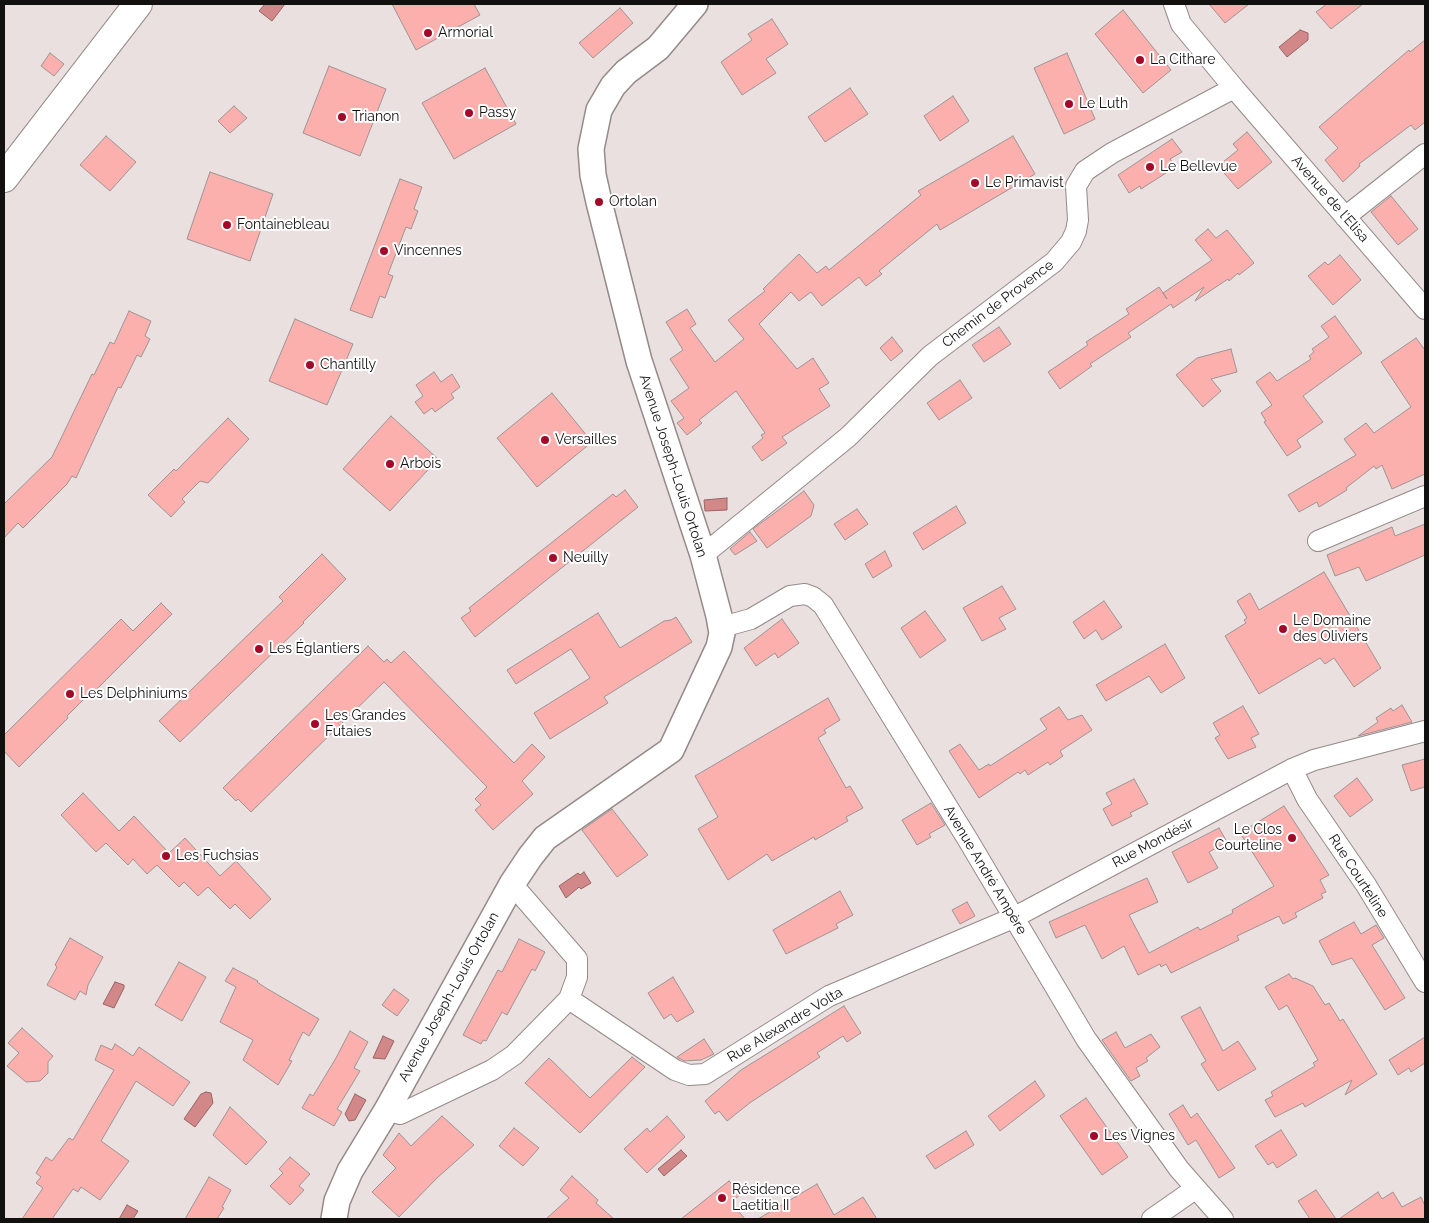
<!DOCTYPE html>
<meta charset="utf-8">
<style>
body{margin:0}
#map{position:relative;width:1429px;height:1223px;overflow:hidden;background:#ebe0e0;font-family:Raleway,sans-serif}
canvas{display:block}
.frame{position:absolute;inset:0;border:5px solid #131010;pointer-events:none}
</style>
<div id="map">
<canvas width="1429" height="1223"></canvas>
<div class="frame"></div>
</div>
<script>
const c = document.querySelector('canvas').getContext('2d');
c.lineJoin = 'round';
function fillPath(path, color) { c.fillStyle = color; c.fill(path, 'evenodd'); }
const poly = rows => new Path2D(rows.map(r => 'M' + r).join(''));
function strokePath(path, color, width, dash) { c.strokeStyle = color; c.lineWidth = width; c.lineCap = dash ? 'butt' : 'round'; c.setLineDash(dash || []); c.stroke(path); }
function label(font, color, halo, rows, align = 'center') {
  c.font = font + ' Raleway,sans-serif'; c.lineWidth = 4; c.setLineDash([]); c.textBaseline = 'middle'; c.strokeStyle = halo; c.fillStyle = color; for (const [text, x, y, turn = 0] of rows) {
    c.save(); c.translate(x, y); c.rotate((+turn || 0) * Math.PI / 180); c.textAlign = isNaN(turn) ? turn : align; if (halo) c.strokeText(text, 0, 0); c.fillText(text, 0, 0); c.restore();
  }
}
const water = poly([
 [265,4,285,4,272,21,259,11,265,4],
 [1300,30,1308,33,1308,40,1287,57,1279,47,1300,30],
 [727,498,727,510,705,511,704,500,727,498],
 [584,872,591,883,581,889,579,887,566,898,559,886,578,873,580,875,584,872],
 [115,982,124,985,124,988,114,1008,103,1004,115,982],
 [383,1036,394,1041,385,1059,373,1058,383,1036],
 [206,1092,211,1093,213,1103,195,1127,184,1119,201,1094,206,1092],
 [355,1094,366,1100,355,1120,349,1121,345,1114,355,1094],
 [681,1150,687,1156,664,1176,658,1169,681,1150],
 [127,1205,138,1211,133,1219,119,1219,127,1205]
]);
fillPath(water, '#d28888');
strokePath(water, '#996464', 1);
const building = poly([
 [392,4,474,4,480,15,416,50,392,4],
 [1209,4,1249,4,1225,23,1209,4],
 [1327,4,1363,4,1331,29,1316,12,1327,4],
 [620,8,633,23,593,58,579,43,620,8],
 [1123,10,1171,70,1143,93,1095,34,1123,10],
 [772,19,788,44,766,59,776,73,742,95,721,62,752,40,748,34,772,19],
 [1425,40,1425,122,1415,130,1411,125,1359,164,1360,166,1343,182,1325,160,1338,148,1319,127,1409,50,1410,52,1425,40],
 [50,53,64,64,54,76,41,66,50,53],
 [1067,53,1095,119,1064,134,1034,68,1067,53],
 [329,66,386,89,360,156,303,133,329,66],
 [485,68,516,124,454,159,422,103,485,68],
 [850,88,868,114,825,142,808,117,850,88],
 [953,96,969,121,940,141,924,116,953,96],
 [234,106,247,118,230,133,218,121,234,106],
 [1247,132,1272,162,1238,189,1218,166,1238,150,1233,144,1247,132],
 [106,136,136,162,110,191,80,165,106,136],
 [1013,136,1035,174,940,230,937,224,879,271,882,274,866,286,859,277,822,306,811,292,799,301,791,292,759,324,797,369,813,358,829,383,819,389,830,406,782,437,787,443,762,461,752,447,763,438,761,435,765,433,736,391,699,420,702,423,687,435,677,423,684,418,671,401,689,388,670,359,683,350,666,322,687,309,696,324,690,328,715,362,744,339,728,320,765,291,763,289,799,254,817,273,826,266,829,270,921,195,918,191,1013,136],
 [1172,139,1182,152,1170,159,1173,163,1163,170,1166,173,1141,189,1140,186,1129,193,1118,175,1172,139],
 [210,172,273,194,250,261,187,239,210,172],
 [400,179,422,187,414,209,418,211,411,229,406,227,388,274,393,276,385,298,380,296,372,318,350,310,400,179],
 [1391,196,1418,229,1398,245,1371,212,1391,196],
 [1208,229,1216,238,1227,230,1254,263,1239,275,1238,273,1229,281,1228,279,1195,301,1204,287,1173,308,1171,304,1128,333,1131,337,1090,364,1092,366,1060,389,1048,372,1088,345,1086,342,1129,314,1126,309,1159,287,1167,299,1163,293,1212,260,1195,240,1208,229],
 [1340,255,1361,280,1333,305,1308,276,1325,262,1328,265,1340,255],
 [129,311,151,321,145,336,150,339,141,357,137,355,121,388,118,387,76,478,72,476,67,484,23,528,18,523,4,538,4,504,52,457,92,374,94,375,110,342,114,344,129,311],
 [1335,316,1362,353,1303,396,1323,422,1297,440,1301,447,1287,456,1264,422,1266,421,1261,413,1272,405,1256,382,1270,372,1277,381,1311,359,1309,356,1314,352,1312,349,1329,337,1321,326,1335,316],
 [295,319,353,344,327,405,269,381,295,319],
 [999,327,1011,344,984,362,972,345,999,327],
 [892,337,903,351,891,361,880,348,892,337],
 [1416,338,1425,350,1425,474,1392,489,1382,465,1376,469,1374,466,1346,488,1347,490,1319,507,1317,502,1299,512,1288,495,1356,455,1344,439,1366,423,1374,433,1411,407,1381,362,1416,338],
 [1231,349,1237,372,1211,379,1221,391,1203,407,1176,375,1197,358,1231,349],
 [434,372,441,382,452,374,460,387,451,394,454,398,435,412,432,408,424,414,415,402,423,396,416,385,434,372],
 [960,380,972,398,939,420,927,403,960,380],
 [552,393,592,442,537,487,497,438,552,393],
 [391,416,438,459,390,511,343,469,391,416],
 [228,418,249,439,208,483,200,481,182,499,185,502,171,517,148,495,174,469,176,471,228,418],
 [625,490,638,507,475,637,461,618,471,611,469,608,613,494,616,497,625,490],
 [804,491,814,505,811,516,767,548,753,529,804,491],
 [956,506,966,523,923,550,913,533,956,506],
 [857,509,868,524,845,540,834,524,857,509],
 [1425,524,1425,555,1366,581,1359,567,1335,576,1327,555,1392,527,1395,536,1425,524],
 [750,532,757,541,735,555,730,549,750,532],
 [885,551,892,566,873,578,865,564,885,551],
 [322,554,346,579,303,622,304,623,180,742,159,721,283,601,279,597,322,554],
 [1324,572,1381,668,1354,687,1334,658,1325,664,1320,658,1259,694,1225,636,1246,623,1244,620,1247,618,1237,601,1250,593,1259,610,1324,572],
 [1002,586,1016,609,999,618,1006,629,982,641,963,608,1002,586],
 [1104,601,1122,627,1102,640,1096,630,1084,639,1073,622,1104,601],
 [161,603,172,614,95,691,94,689,67,716,68,718,19,767,4,751,4,735,121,619,133,631,161,603],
 [925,611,946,640,920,658,901,628,925,611],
 [598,613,620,648,664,621,671,620,676,617,692,642,604,697,608,703,550,739,534,713,590,678,571,649,516,684,507,670,598,613],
 [782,619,799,643,778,658,775,653,756,666,744,648,782,619],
 [1165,644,1185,678,1161,693,1149,676,1106,701,1096,685,1165,644],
 [368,646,384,662,387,659,391,663,404,651,514,763,532,744,545,757,522,781,533,794,493,830,475,810,481,805,475,799,487,787,384,682,251,812,238,799,236,801,223,788,368,646],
 [828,698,840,720,824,730,826,733,818,738,846,788,850,786,863,808,846,817,848,821,815,840,814,837,772,861,767,854,728,880,698,829,718,817,695,776,828,698],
 [1402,705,1412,722,1358,736,1378,722,1376,718,1391,708,1393,711,1402,705],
 [1243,706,1259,734,1251,738,1256,747,1228,759,1215,738,1220,735,1213,723,1243,706],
 [1059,707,1068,720,1082,715,1092,730,1060,751,1063,756,1050,765,1048,762,1028,775,1025,770,1020,774,1018,772,979,798,949,751,960,744,979,770,989,764,990,766,1047,729,1040,719,1059,707],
 [1425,759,1425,787,1411,791,1402,765,1425,759],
 [1357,778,1373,800,1350,817,1334,796,1357,778],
 [1134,779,1148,804,1130,813,1132,816,1112,826,1103,809,1112,804,1106,793,1134,779],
 [83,793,119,831,134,816,169,853,185,838,220,876,236,861,271,899,250,919,235,904,230,909,208,887,198,896,184,882,179,887,157,865,147,874,133,859,128,865,106,843,96,852,61,815,83,793],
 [931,803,945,825,929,834,931,837,917,845,902,820,931,803],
 [1284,806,1329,875,1320,880,1326,892,1321,894,1323,898,1295,913,1297,917,1283,924,1279,916,1237,936,1239,940,1171,973,1166,964,1161,967,1160,964,1138,975,1124,946,1102,959,1085,925,1056,938,1049,922,1147,878,1158,902,1129,915,1149,953,1198,927,1200,930,1233,913,1232,910,1274,886,1240,833,1284,806],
 [612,809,648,855,617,877,582,830,612,809],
 [1219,828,1227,842,1209,852,1218,868,1188,883,1172,852,1219,828],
 [840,891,853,915,836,924,838,928,786,954,773,930,840,891],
 [967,902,975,916,960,924,952,910,967,902],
 [1354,922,1361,934,1376,925,1384,938,1372,945,1405,998,1385,1010,1352,958,1332,965,1319,941,1354,922],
 [70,938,103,957,88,985,86,995,80,991,75,1000,47,985,57,967,55,965,70,938],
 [519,939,545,952,535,971,532,969,507,1015,502,1012,486,1041,483,1040,481,1044,463,1035,498,970,502,972,519,939],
 [179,962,206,977,182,1021,155,1005,179,962],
 [233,968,258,981,257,982,266,988,319,1019,309,1036,303,1032,289,1060,292,1061,278,1085,243,1060,253,1040,220,1022,236,987,225,981,233,968],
 [1289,974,1293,979,1295,978,1313,986,1325,1005,1329,1003,1340,1021,1343,1019,1377,1074,1345,1095,1352,1080,1305,1107,1303,1103,1275,1117,1265,1100,1273,1096,1271,1092,1315,1066,1313,1063,1318,1060,1287,1005,1279,1010,1265,987,1289,974],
 [673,977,694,1012,677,1022,671,1014,664,1019,648,993,673,977],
 [394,989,409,1000,397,1016,382,1005,394,989],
 [844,1006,861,1033,847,1042,843,1036,817,1053,820,1057,751,1102,727,1121,719,1111,715,1114,705,1101,741,1070,844,1006],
 [1200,1007,1223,1051,1238,1041,1256,1069,1218,1091,1201,1064,1206,1061,1181,1017,1200,1007],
 [22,1028,53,1056,48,1062,48,1073,40,1081,26,1082,7,1066,19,1053,8,1043,22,1028],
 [350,1031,368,1042,354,1068,360,1071,337,1109,342,1112,334,1126,302,1108,310,1094,313,1096,336,1058,350,1031],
 [1116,1032,1125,1048,1151,1034,1160,1047,1146,1058,1148,1061,1136,1068,1140,1076,1131,1081,1102,1040,1116,1032],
 [1425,1037,1425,1063,1411,1072,1409,1068,1398,1075,1389,1060,1425,1037],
 [704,1039,714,1054,701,1060,684,1061,677,1057,704,1039],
 [115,1044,133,1056,139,1047,190,1082,173,1106,136,1081,101,1141,129,1161,100,1200,81,1187,78,1192,73,1189,52,1219,22,1219,43,1188,36,1183,41,1177,36,1173,46,1157,52,1161,69,1138,73,1140,114,1070,95,1060,101,1045,112,1050,115,1044],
 [632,1057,645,1067,580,1133,525,1083,549,1058,590,1098,632,1057],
 [1035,1081,1045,1096,1000,1131,988,1116,1035,1081],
 [1086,1098,1128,1157,1102,1175,1060,1116,1086,1098],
 [1183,1105,1191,1118,1197,1113,1235,1168,1219,1178,1196,1140,1188,1145,1169,1114,1183,1105],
 [230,1107,267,1142,246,1165,213,1135,230,1107],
 [442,1116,474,1145,437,1178,399,1217,372,1192,396,1168,383,1155,399,1133,411,1146,442,1116],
 [667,1116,685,1137,647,1173,624,1149,647,1128,650,1132,667,1116],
 [514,1128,539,1148,523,1166,499,1146,514,1128],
 [1281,1130,1297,1155,1277,1168,1273,1162,1268,1165,1255,1146,1281,1130],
 [966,1131,974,1145,935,1169,926,1156,966,1131],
 [290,1157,310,1174,299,1186,304,1190,290,1205,270,1186,283,1173,279,1169,290,1157],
 [572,1176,598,1200,596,1203,614,1219,546,1219,569,1198,560,1190,572,1176],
 [209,1177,231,1190,222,1207,224,1208,217,1219,185,1219,209,1177],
 [729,1181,741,1194,731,1202,745,1219,681,1219,729,1181],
 [817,1184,834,1215,863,1197,877,1219,758,1219,817,1184],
 [1316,1190,1336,1219,1310,1219,1298,1201,1316,1190],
 [1378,1192,1382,1199,1393,1192,1402,1207,1421,1197,1425,1206,1425,1219,1339,1219,1378,1192]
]);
fillPath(building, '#fcb0ae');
strokePath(building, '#9d9393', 1);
const minor = poly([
 [1234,88,1425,309],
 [1345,217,1425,154],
 [1318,541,1425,496],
 [703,555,848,437,930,356,1054,262,1071,242,1076,231,1078,220,1076,186,1085,171,1112,153,1234,88,1181,24,1174,4],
 [722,627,751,619,790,596,805,594,813,597,823,605,968,840,1086,1039,1179,1169,1223,1219],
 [1292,769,1307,799,1366,885,1425,982],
 [569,999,675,1070,689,1075,705,1074,829,996,1013,918,1292,769,1314,760,1425,731],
 [387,1110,400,1114,492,1070,514,1055,569,999,577,977,577,959,512,884],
 [1152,1219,1195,1189]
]);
const tertiary = poly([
 [334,1219,337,1201,350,1171,387,1110,512,884,530,857,545,838,671,750,719,647,722,633,719,616,703,555,639,361,599,202,593,175,591,149,599,110,613,86,626,72,658,48,695,4]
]);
const secondary = poly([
 [4,178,138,4]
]);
strokePath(minor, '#948a89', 22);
strokePath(tertiary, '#948a89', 28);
strokePath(secondary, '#948a89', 30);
strokePath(minor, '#fff', 20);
strokePath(tertiary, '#fff', 25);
strokePath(secondary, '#fff', 28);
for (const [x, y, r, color] of [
 [428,33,5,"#a40829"],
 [1140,60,5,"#a40829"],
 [1069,104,5,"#a40829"],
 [469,113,5,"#a40829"],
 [342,117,5,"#a40829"],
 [1150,167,5,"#a40829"],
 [975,183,5,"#a40829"],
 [599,202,5,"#a40829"],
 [227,225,5,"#a40829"],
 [384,251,5,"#a40829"],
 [310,365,5,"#a40829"],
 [545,440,5,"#a40829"],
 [390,464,5,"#a40829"],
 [553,558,5,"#a40829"],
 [1283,629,5,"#a40829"],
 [259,649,5,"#a40829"],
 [70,694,5,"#a40829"],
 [315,724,5,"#a40829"],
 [1292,838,5,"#a40829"],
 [166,856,5,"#a40829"],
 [1094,1136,5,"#a40829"],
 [722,1198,5,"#a40829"]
]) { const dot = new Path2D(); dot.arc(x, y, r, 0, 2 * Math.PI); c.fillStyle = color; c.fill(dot); strokePath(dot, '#fff', 2); }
label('14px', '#131010', '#fff', [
 ["Armorial",438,33],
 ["La Cithare",1150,60],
 ["Le Luth",1079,104],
 ["Passy",479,113],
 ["Trianon",352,117],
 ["Le Bellevue",1160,167],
 ["Le Primavist",985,183],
 ["Ortolan",609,202],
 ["Fontainebleau",237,225],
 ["Vincennes",394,251],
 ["Chantilly",320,365],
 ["Versailles",555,440],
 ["Arbois",400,464],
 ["Neuilly",563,558],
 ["Le Domaine",1293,621],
 ["des Oliviers",1293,637],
 ["Les Églantiers",269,649],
 ["Les Delphiniums",80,694],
 ["Les Grandes",325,716],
 ["Futaies",325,732],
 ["Le Clos",1282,830,"right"],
 ["Courteline",1282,846,"right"],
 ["Les Fuchsias",176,856],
 ["Les Vignes",1104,1136],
 ["Résidence",732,1190],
 ["Laetitia II",732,1206]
], 'left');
label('14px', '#131010', '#fff', [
 ["Avenue de l'Elisa",1330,199,49],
 ["Chemin de Provence",998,304,-37],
 ["Avenue Joseph-Louis Ortolan",673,466,72],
 ["Rue Mondésir",1153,843,-28],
 ["Avenue André Ampère",985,870,59],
 ["Rue Courteline",1358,876,57],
 ["Avenue Joseph-Louis Ortolan",449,997,-61],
 ["Rue Alexandre Volta",785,1025,-31]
]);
</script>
